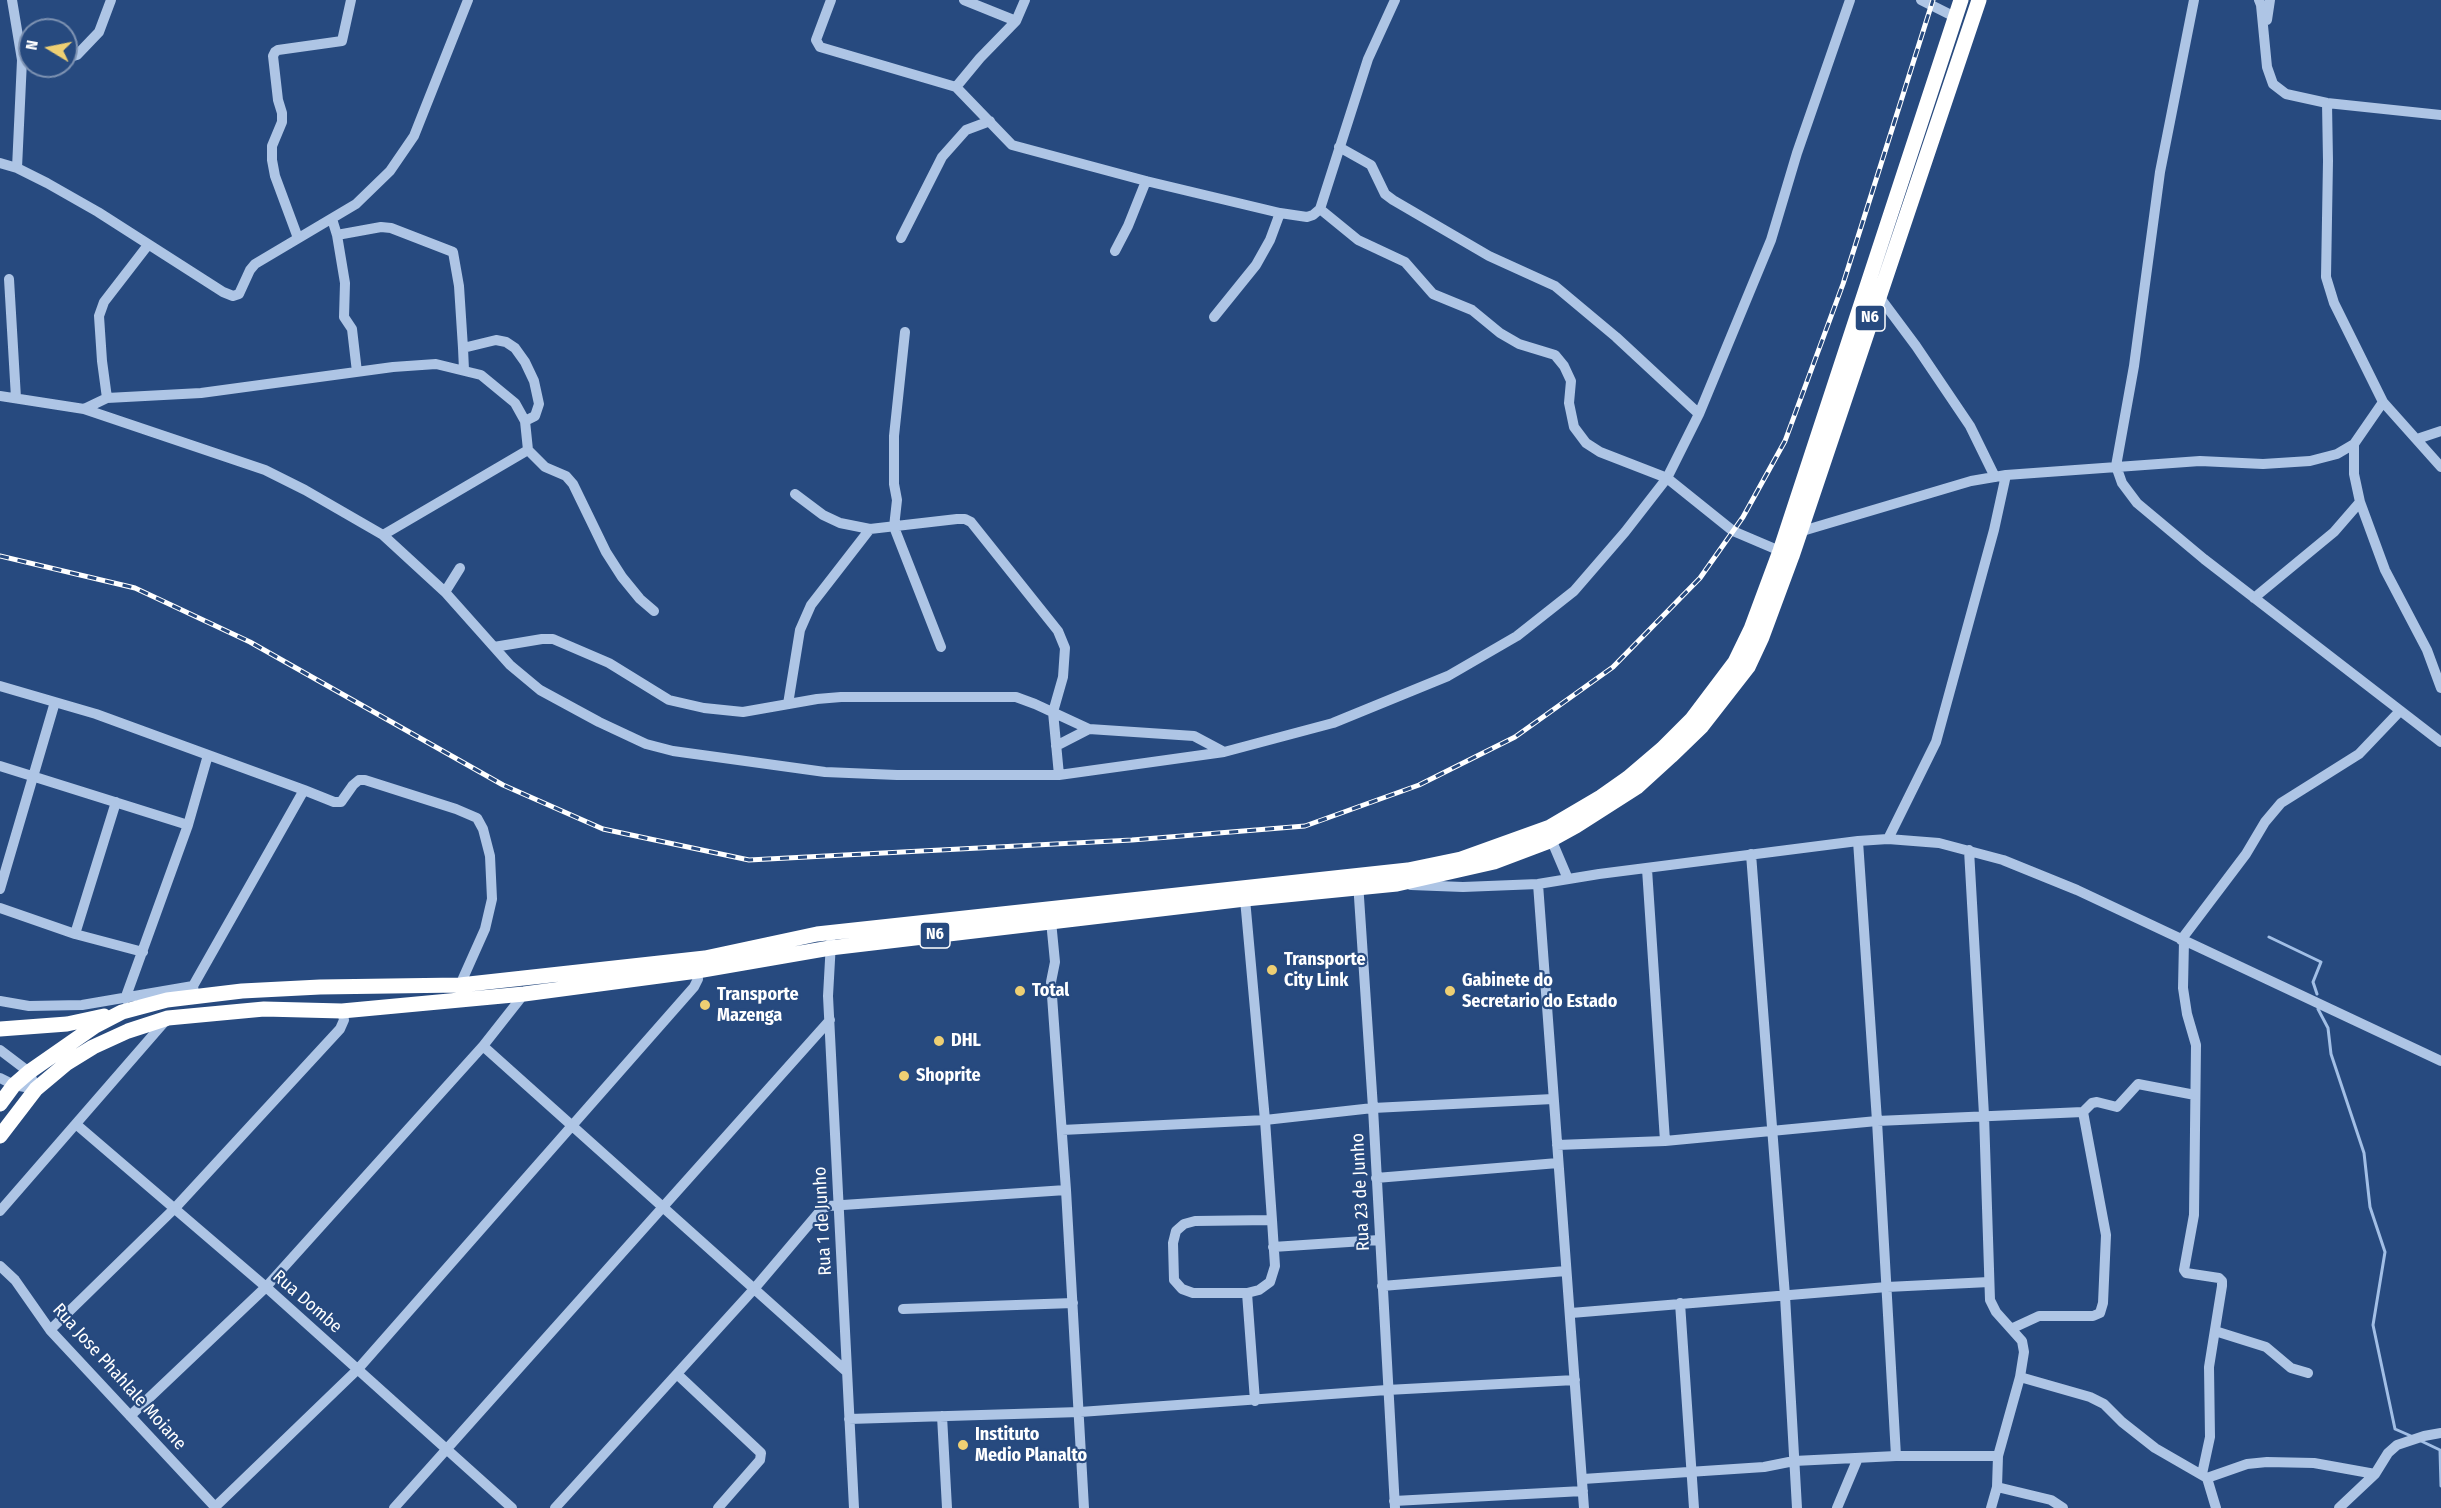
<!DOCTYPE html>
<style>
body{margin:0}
#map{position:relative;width:2441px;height:1508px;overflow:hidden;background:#274a7f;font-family:"Fira Sans Condensed",sans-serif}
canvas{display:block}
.north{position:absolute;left:18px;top:18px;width:60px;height:60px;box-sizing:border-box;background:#274a7f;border:2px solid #7d92b2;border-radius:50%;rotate:280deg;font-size:16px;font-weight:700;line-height:24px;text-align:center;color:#fff}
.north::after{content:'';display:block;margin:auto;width:21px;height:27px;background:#eecf73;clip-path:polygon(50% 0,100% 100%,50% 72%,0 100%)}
</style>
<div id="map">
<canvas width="2441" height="1508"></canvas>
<div class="north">N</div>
</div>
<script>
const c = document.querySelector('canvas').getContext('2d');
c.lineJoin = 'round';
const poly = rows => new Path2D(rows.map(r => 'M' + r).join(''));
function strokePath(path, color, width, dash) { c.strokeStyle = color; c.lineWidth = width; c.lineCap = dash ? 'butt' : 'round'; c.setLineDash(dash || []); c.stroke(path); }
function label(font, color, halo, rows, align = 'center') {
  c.font = font + ' "Fira Sans Condensed",sans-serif'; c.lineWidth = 4.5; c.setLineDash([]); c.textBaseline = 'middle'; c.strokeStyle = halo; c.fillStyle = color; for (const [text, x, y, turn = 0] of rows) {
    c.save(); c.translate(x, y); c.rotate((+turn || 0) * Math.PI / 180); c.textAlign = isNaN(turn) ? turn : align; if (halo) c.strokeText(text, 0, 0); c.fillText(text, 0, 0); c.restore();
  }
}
strokePath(poly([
 [2269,937,2321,962,2313,982,2317,994],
 [2318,1009,2328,1028,2331,1054,2364,1153,2370,1207,2385,1252,2373,1325,2395,1429,2411,1436],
 [2419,1440,2440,1450,2441,1486]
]), '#a2bfe6', 3);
strokePath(poly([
 [12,0,22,60,17,168],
 [831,0,816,40,820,47,956,87,980,58,1016,21,1025,0],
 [964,0,1016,21],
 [1921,0,1955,17],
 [2194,0,2160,172,2134,366,2116,466,2122,483,2137,503,2204,559,2441,742],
 [2259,0,2261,5,2267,67,2273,84,2286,94,2327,103,2441,115],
 [2267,20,2270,0],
 [66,58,77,55,99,32,111,0],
 [956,87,1012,145,1146,181,1280,213,1307,217,1313,215,1320,209,1368,59,1395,0],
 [2327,103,2328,161,2326,277,2334,303,2383,402,2441,467],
 [1339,147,1371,165,1385,194,1393,200,1489,256,1555,286,1616,337,1699,414],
 [0,163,17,168,47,183,98,212,223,292,233,296,239,294,250,270,255,264,356,204,390,171,414,136,468,0],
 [1320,209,1358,240,1405,262,1433,294,1472,310,1500,333,1519,344,1555,355,1564,366,1571,381,1569,403,1574,427,1586,443,1600,452,1667,478,1733,531,1780,551],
 [332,219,337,235,345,283,344,317,352,329,357,372],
 [337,235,381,227,391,228,453,252,459,286,463,348],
 [298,238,275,176,272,160,272,146,282,122,282,113,278,100,273,56,275,52,278,50,342,41,351,0],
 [901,238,942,157,966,130,990,121],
 [1115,251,1128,226,1146,181],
 [9,279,16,398],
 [1878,295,1916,346,1970,426,1995,477],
 [1214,317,1256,265,1270,240,1280,213],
 [905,332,894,436,894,484,897,500,894,527,941,647],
 [464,370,463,348,496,340,506,342,515,348,525,362,534,381,539,404,535,416,525,421],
 [0,396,84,409,265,470,305,490,383,535,445,592,460,568],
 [107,398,102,361,99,316,104,302,148,245],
 [84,409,107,398,201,393,393,367,436,364,481,375,515,403,525,421,528,450,545,467,566,476,573,484,606,552,622,577,640,599,654,611],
 [2417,439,2441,431],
 [2354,444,2354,474,2360,502,2385,570,2427,650,2441,688],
 [795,494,823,515,840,523,870,529,957,519,965,519,971,522,1058,631,1065,648,1063,677,1053,712,1059,775],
 [1799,532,1971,481,2006,475,2200,461,2263,464,2310,461,2337,454,2354,444,2383,402],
 [383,535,528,450],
 [445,592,510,665,540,690,599,722,646,744,673,751,825,772,897,775,1059,775,1224,752,1333,723,1448,676,1517,636,1574,591,1625,532,1667,478,1699,414,1771,240,1797,153,1850,0],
 [2254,598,2334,532,2360,502],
 [494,647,542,639,553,639,609,663,669,700,704,708,743,712,817,699,841,697,1016,697,1035,704,1089,729,1194,736,1224,752],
 [0,686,96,714,304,790,193,986],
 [788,704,800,630,811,605,870,529],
 [1056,746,1089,729],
 [0,766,188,825],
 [304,790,334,802,341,802,353,785,359,780,365,780,456,809,477,818,483,829,490,856,492,899,485,929,460,985],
 [1551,839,1568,879],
 [1888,839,1936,742,1994,530,2006,475],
 [1858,841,1877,1121,1896,1456],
 [1969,850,1984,1115,1990,1300,1996,1312,2022,1341,2024,1352,2020,1377,1998,1456,1997,1487,1991,1508],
 [1751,854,1785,1296,1797,1508],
 [1647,869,1665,1141],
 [1358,882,1373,1108,1395,1508],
 [1538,884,1584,1508],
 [1411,885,1463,887,1538,884,1599,874,1858,841,1888,839,1939,843,2003,860,2077,890,2441,1061],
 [0,889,55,702],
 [1245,899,1265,1120,1272,1220,1275,1266,1270,1282,1259,1290,1247,1293,1193,1293,1182,1289,1174,1280,1173,1243,1176,1231,1184,1224,1195,1221,1272,1220],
 [0,908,75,934,143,952],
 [1051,921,1055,962,1051,982,1066,1190,1084,1508],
 [75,934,116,802],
 [2181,940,2246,854,2265,822,2281,803,2359,754,2400,711],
 [2184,941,2183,988,2187,1014,2196,1045,2194,1215,2184,1270,2186,1273,2219,1278,2222,1281,2222,1286,2209,1367,2210,1437,2202,1474],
 [831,942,828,996,854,1508],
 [125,999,188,825,208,755],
 [0,1001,29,1006,82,1005,193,986,194,993],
 [483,1046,847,1372],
 [0,1050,29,1072,36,1089],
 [0,1078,14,1085,36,1089],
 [77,1125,266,1287,512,1508],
 [1062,1130,1265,1120,1373,1108,1553,1099],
 [1557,1145,1665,1141,1877,1121,2083,1112,2092,1103,2097,1102,2117,1107,2138,1084,2195,1095],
 [1376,1178,1558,1163],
 [0,1211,167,1019],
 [1273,1247,1379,1240],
 [0,1266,15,1280,50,1330,216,1508],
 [1382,1286,1566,1271],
 [1247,1293,1255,1401],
 [1680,1303,1694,1508],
 [903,1309,1073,1303],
 [1571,1313,1887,1287,1989,1282],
 [2013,1328,2039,1316,2093,1316,2100,1313,2103,1303,2106,1235,2083,1112],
 [50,1330,175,1208,340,1029,344,1020,342,1011],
 [2215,1331,2266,1347,2291,1368,2308,1373],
 [677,1374,761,1453,760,1460,718,1508],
 [2020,1377,2090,1397,2104,1404,2122,1422,2155,1448,2207,1478,2216,1508],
 [130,1416,266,1287,483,1046,524,994],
 [942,1416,947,1508],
 [849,1419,1080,1412,1387,1390,1575,1380],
 [2207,1478,2247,1464,2267,1462,2314,1463,2375,1474],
 [1583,1479,1764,1467,1794,1461,1896,1456,1998,1456],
 [1997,1487,2051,1500,2063,1508],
 [1394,1501,1583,1491],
 [215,1507,358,1369,694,987,698,979,697,971],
 [394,1508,830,1020],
 [555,1508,754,1289,821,1210,828,1206,1066,1190],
 [1837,1508,1858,1458],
 [2339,1508,2375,1474,2388,1453,2397,1445,2424,1436,2441,1433]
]), '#aec5e5', 10);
strokePath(poly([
 [0,1029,67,1024,104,1016],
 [0,1104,14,1085,29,1072,95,1026,122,1012,167,1000,242,991,320,987,460,985,705,958,817,934,1408,870,1461,859,1550,827,1601,797,1628,778,1662,749,1692,719,1735,662,1751,629,1780,551,1961,0],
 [0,1136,36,1089,67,1063,93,1047,128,1031,168,1018,264,1009,342,1011,524,994,697,971,830,948,1245,899,1397,884,1494,862,1547,842,1576,826,1637,787,1671,756,1702,726,1748,667,1762,637,1792,556,1979,0]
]), '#fff', 15);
const rail = poly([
 [0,556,135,588,250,642,503,785,603,829,749,860,1132,840,1305,826,1419,785,1515,737,1613,667,1700,578,1743,517,1785,441,1843,284,1933,0]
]);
strokePath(rail, '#fff', 5);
strokePath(rail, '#274a7f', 3, [9]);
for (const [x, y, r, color] of [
 [1272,970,6,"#eecf73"],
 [1020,991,6,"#eecf73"],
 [1450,991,6,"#eecf73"],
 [705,1005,6,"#eecf73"],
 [939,1041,6,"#eecf73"],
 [904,1076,6,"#eecf73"],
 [963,1445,6,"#eecf73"]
]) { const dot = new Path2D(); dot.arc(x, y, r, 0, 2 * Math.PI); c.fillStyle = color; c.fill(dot); strokePath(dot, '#274a7f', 2); }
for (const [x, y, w] of [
 [1870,318,30],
 [935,935,30]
]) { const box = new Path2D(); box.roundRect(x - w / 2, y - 13, w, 26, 4.5); c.fillStyle = '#274a7f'; c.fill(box); strokePath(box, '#fff', 1.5); }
label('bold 16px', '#fff', null, [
 ["N6",1870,318],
 ["N6",935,935]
]);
label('bold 18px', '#fff', '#274a7f', [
 ["Transporte",1284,960],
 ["City Link",1284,981],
 ["Gabinete do",1462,981],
 ["Secretario do Estado",1462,1002],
 ["Total",1032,991],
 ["Transporte",717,995],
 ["Mazenga",717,1016],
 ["DHL",951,1041],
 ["Shoprite",916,1076],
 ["Instituto",975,1435],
 ["Medio Planalto",975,1456]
], 'left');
label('18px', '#fff', '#274a7f', [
 ["Rua 23 de Junho",1361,1192,-93],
 ["Rua 1 de Junho",823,1221,-93],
 ["Rua Dombe",307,1302,41],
 ["Rua Jose Phahlale Moiane",119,1377,48]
]);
</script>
